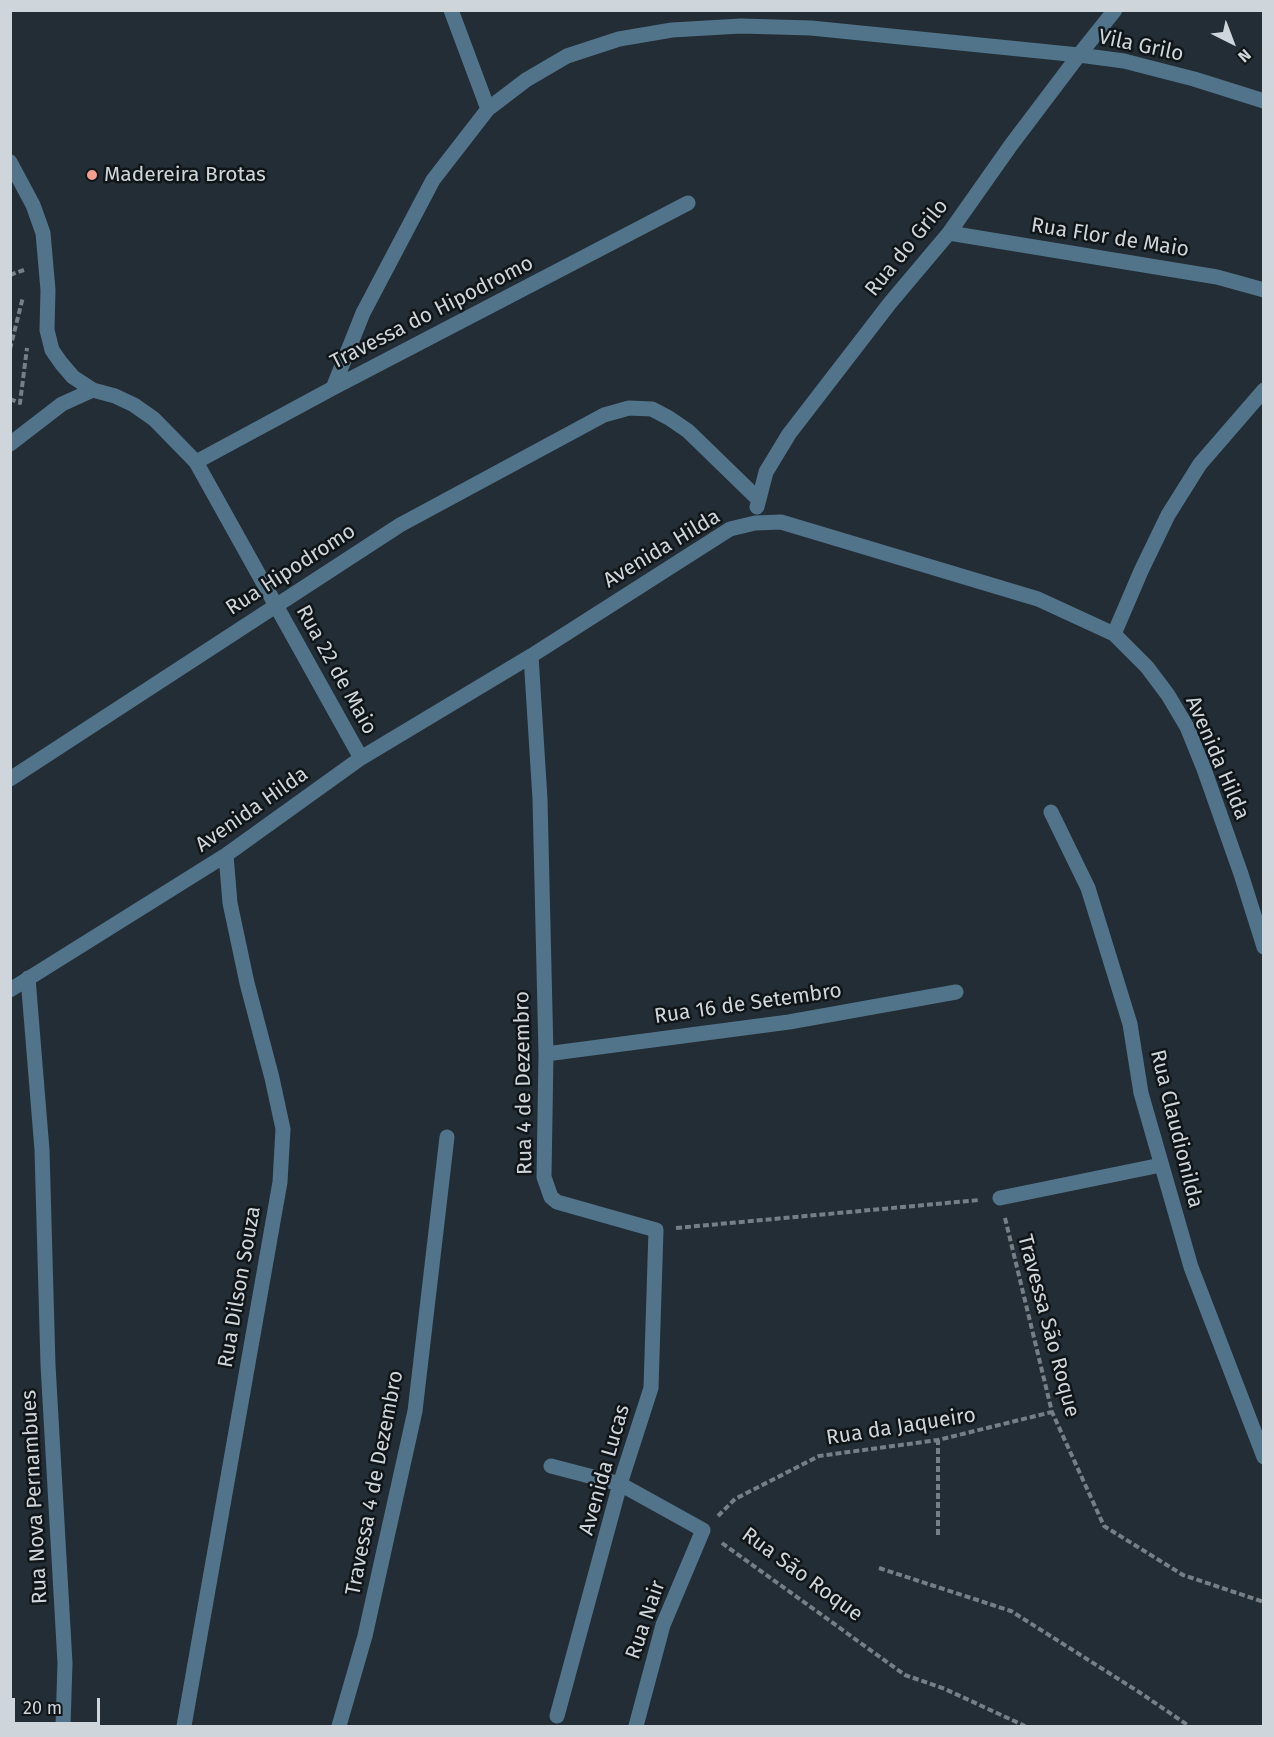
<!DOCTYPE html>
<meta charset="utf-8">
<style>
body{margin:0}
#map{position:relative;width:1274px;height:1737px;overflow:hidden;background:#222d35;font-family:"Fira Sans",sans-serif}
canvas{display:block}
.frame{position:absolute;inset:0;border:12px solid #cfd6db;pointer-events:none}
.north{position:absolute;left:1202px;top:12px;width:60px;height:60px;-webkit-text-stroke:4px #101518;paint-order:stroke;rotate:138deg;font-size:16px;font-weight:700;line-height:24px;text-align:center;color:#cfd6db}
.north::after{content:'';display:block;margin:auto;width:21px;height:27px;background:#cfd6db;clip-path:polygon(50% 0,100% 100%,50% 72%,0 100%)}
.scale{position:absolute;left:12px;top:1698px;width:88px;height:27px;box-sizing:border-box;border:3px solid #cfd6db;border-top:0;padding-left:8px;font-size:18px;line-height:21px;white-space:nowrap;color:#cfd6db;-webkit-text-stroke:4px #101518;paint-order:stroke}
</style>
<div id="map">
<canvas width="1274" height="1737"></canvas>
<div class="frame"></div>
<div class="north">N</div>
<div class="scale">20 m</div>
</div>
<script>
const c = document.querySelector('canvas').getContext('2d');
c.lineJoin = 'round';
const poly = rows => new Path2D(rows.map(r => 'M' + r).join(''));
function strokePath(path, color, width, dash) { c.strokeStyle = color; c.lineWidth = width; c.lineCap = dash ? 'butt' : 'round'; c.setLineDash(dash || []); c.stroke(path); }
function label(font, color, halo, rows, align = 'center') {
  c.font = font + ' "Fira Sans",sans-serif'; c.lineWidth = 5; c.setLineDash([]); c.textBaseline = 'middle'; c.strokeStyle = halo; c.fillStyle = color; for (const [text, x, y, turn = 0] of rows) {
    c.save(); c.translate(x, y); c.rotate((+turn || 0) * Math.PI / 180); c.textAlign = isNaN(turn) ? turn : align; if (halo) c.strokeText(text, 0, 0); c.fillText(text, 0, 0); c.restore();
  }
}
strokePath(poly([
 [10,275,24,270],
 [10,349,23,297],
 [10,399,20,403,27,348],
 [1005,1218,1052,1412,1104,1526,1183,1575,1264,1602],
 [676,1228,979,1200],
 [718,1516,735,1499,819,1456,938,1440,1052,1412],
 [938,1535,938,1440],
 [722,1543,905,1675,945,1689,1025,1726],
 [879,1568,1011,1611,1139,1692,1189,1726]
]), '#767f86', 4, [6, 3]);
strokePath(poly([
 [451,10,488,109],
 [10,162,33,205,43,233,48,290,47,330,52,350,61,363,73,377,93,390,115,396,134,405,154,419,196,462,361,758],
 [949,233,1217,277,1264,290],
 [333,388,363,313,433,180,488,109,526,80,567,56,619,39,672,30,741,26,811,28,1079,55,1124,61,1194,79,1264,101],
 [10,444,62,404,93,390],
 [196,462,333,388,688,203],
 [757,507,766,472,789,434,890,303,949,233,1011,145,1079,55,1115,10],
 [1114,634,1141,571,1168,515,1200,464,1264,390],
 [531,656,540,799,546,1054,544,1177,551,1197,557,1202,656,1230,651,1388,620,1484,557,1716],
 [10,779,400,525,604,415,629,408,652,409,669,418,688,431,758,499],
 [1051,812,1088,888,1130,1024,1141,1093,1191,1267,1264,1457],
 [28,978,42,1150,48,1365,65,1663,63,1726],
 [10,990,226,855,361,758,531,656,730,529,755,523,781,522,1038,599,1114,634,1147,667,1168,695,1187,727,1204,769,1241,874,1264,947],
 [546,1054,789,1022,956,992],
 [1000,1198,1161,1165],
 [551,1466,620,1484,703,1530,663,1625,636,1726],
 [184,1726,280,1182,283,1129,272,1078,247,983,230,903,226,855],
 [339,1726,365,1636,415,1411,447,1137]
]), '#52748a', 15);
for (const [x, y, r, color] of [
 [92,175,6,"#f59d8f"]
]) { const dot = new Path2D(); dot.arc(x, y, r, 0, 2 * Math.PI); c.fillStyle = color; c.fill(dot); strokePath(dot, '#101518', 2); }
label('21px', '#cfd6db', '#101518', [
 ["Vila Grilo",1141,46,12],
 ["Rua Flor de Maio",1110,238,9],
 ["Rua do Grilo",907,248,-51],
 ["Travessa do Hipodromo",432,313,-27],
 ["Avenida Hilda",662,549,-31],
 ["Rua Hipodromo",291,570,-33],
 ["Rua 22 de Maio",336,670,61],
 ["Avenida Hilda",1217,758,67],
 ["Avenida Hilda",252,810,-35],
 ["Rua 16 de Setembro",748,1004,-8],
 ["Rua 4 de Dezembro",524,1083,-91],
 ["Rua Claudionilda",1176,1129,76],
 ["Rua Dilson Souza",240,1287,-80],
 ["Travessa São Roque",1048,1326,75],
 ["Rua da Jaqueiro",901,1427,-9],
 ["Avenida Lucas",605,1470,-74],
 ["Travessa 4 de Dezembro",375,1483,-79],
 ["Rua Nova Pernambues",35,1497,-93],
 ["Rua São Roque",802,1575,36],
 ["Rua Nair",646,1620,-71]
]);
label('21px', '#cfd6db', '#101518', [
 ["Madereira Brotas",104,175]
], 'left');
</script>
